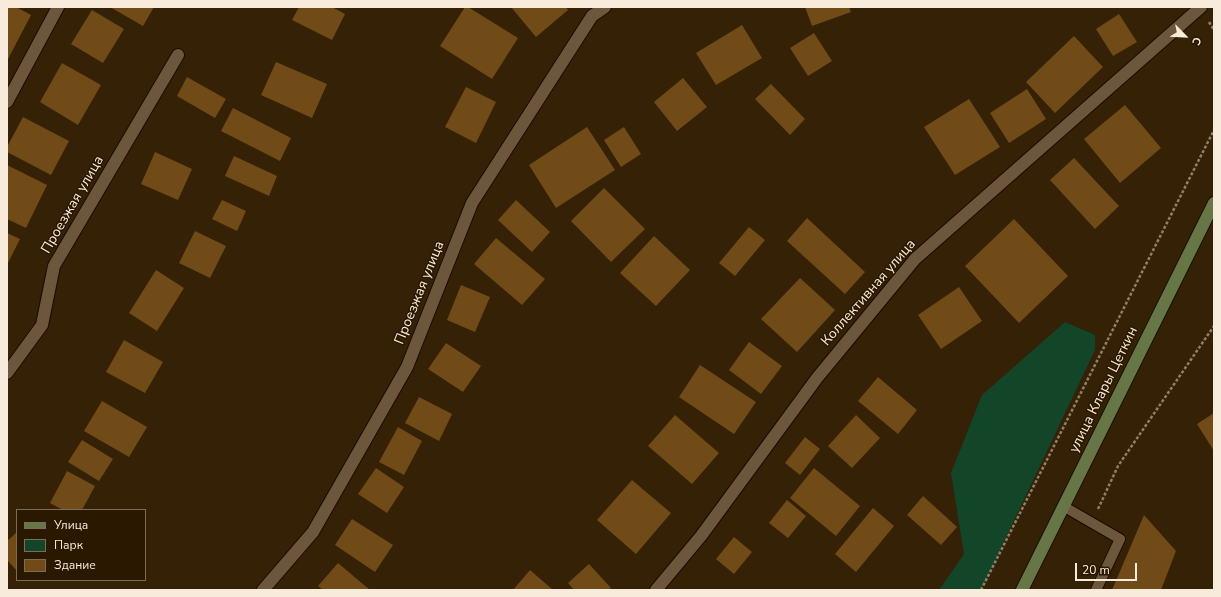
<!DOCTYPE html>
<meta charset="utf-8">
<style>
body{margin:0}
#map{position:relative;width:1221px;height:597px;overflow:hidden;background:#352106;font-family:"Nunito Sans",sans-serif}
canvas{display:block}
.frame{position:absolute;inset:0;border:8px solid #f9ebdc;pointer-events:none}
.legend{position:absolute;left:16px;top:509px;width:130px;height:72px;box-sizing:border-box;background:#2b1800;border:1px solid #7d6c58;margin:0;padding:5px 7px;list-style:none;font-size:12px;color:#f9ebdc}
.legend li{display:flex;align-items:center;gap:8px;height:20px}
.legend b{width:20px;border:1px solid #7d6c58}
.north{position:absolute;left:1165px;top:16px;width:40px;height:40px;-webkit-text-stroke:3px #2b1800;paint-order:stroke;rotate:114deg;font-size:11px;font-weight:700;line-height:16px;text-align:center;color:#f9ebdc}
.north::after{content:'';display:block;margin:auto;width:14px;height:18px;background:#f9ebdc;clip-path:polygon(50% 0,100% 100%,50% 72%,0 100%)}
.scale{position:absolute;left:1075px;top:563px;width:62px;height:18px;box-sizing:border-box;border:2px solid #f9ebdc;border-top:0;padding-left:5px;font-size:12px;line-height:14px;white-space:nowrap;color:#f9ebdc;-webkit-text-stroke:3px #2b1800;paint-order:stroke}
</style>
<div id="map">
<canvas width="1221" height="597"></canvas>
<div class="frame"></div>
<ul class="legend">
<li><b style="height:5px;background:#667646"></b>Улица</li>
<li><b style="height:11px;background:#134528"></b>Парк</li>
<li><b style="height:11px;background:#704b17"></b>Здание</li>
</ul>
<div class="north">С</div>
<div class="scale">20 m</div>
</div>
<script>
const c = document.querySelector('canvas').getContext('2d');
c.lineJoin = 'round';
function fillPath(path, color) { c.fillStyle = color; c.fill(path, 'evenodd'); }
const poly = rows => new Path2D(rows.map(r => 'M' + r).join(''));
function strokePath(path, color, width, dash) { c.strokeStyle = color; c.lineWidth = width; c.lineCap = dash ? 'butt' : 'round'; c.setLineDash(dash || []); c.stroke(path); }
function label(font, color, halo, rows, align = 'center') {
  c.font = font + ' "Nunito Sans",sans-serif'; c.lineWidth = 3; c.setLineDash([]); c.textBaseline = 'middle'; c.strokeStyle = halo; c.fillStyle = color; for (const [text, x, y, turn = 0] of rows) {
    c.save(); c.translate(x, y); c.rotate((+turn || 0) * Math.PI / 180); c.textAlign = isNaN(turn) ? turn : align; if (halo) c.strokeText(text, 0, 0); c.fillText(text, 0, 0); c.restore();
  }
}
fillPath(poly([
 [1065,322,1095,335,1095,350,981,590,939,590,964,554,951,473,982,395]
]), '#134528');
fillPath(poly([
 [7,7,16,7,31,15,7,61],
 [110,7,154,7,143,26],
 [299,7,332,7,345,14,332,40,292,20],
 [465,7,468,7,518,38,492,79,440,46],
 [511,7,566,7,568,10,536,37],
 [805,7,849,7,851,12,812,26],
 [92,10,124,29,103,63,71,44],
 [1119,14,1137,42,1113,56,1096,29],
 [742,25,762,58,716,85,696,53],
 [814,33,832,61,808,76,790,48],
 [1074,36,1103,67,1055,113,1026,82],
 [276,62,327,84,312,118,261,95],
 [62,63,101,85,78,125,40,102],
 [187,77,226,99,215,118,177,96],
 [683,78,707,107,677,131,654,102],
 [771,84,805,119,790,135,755,99],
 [466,87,496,102,476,143,445,127],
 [1027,89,1046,119,1009,143,990,113],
 [969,99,1000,147,955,175,924,127],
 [1125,105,1161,148,1120,183,1084,139],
 [233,108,291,138,280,161,221,131],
 [23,117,69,141,51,175,7,152,7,147],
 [587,127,615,170,556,208,529,165],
 [624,127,641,154,621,167,604,140],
 [155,152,192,169,178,200,141,184],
 [234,156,277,176,269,196,225,176],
 [1074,158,1119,206,1095,229,1050,180],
 [7,165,47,185,26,228,7,219],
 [604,188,645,229,611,262,571,221],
 [222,200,246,211,237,231,212,219],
 [516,200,550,232,532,252,498,220],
 [807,218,865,272,845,294,787,241],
 [1014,219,1068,276,1019,323,965,266],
 [749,227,765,240,735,276,719,263],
 [195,231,226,246,210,278,179,263],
 [7,233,20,239,7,265],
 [654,236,690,270,656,306,620,273],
 [496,238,545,279,522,305,474,264],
 [156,270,184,288,157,331,129,313],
 [800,278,835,310,797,352,761,319],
 [461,285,490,297,475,332,447,320],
 [959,287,982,321,941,349,918,315],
 [124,340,163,362,145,393,106,372],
 [749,342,782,366,761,394,729,370],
 [446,343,481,366,463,392,428,369],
 [700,365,756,402,734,434,679,397],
 [878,377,917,410,898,434,858,401],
 [419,397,452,414,439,441,405,423],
 [102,401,147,427,129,457,84,431],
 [1214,413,1214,451,1197,424],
 [675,415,719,453,692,484,648,446],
 [856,415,880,438,852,468,828,446],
 [398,427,422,441,404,475,379,462],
 [805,437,820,449,800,475,785,463],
 [82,440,113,459,99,481,68,462],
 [376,468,404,487,387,513,358,494],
 [814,468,860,506,836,536,790,498],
 [67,471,95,486,82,510,63,510,50,503],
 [632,480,671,513,636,554,597,520],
 [923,496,957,527,941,545,907,515],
 [787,500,806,516,788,538,769,523],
 [873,508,894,526,856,572,835,554],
 [1144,515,1176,551,1161,590,1112,590],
 [352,519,393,545,375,572,335,545],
 [17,532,17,571,7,560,7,541],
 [734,537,752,552,734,574,716,559],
 [338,563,370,590,323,590,318,586],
 [589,564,611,588,608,590,574,590,568,583],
 [530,570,553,590,513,590]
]), '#704b17');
const lane = poly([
 [1063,506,1120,539,1096,590]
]);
const street = poly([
 [7,102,58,7],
 [7,373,42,325,54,266,178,55],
 [263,590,313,532,407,367,472,203,592,16,605,7],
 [656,590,701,536,817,378,915,259,1201,7]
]);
const secondary = poly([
 [1022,590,1214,203]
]);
strokePath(lane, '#1a0b00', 12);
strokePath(street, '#1a0b00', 14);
strokePath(secondary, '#1a0b00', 14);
strokePath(poly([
 [1209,22,1214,30],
 [1098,509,1118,466,1214,326],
 [981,590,1214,130]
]), '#907f69', 2.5, [3, 2]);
strokePath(lane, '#6d573c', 10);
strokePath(street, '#6d573c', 12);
strokePath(secondary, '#667646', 12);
label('14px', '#f9ebdc', '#2b1800', [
 ["Проезжая улица",73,205,-60],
 ["Проезжая улица",420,293,-68],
 ["Коллективная улица",869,293,-49],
 ["улица Клары Цеткин",1104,390,-64]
]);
</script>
